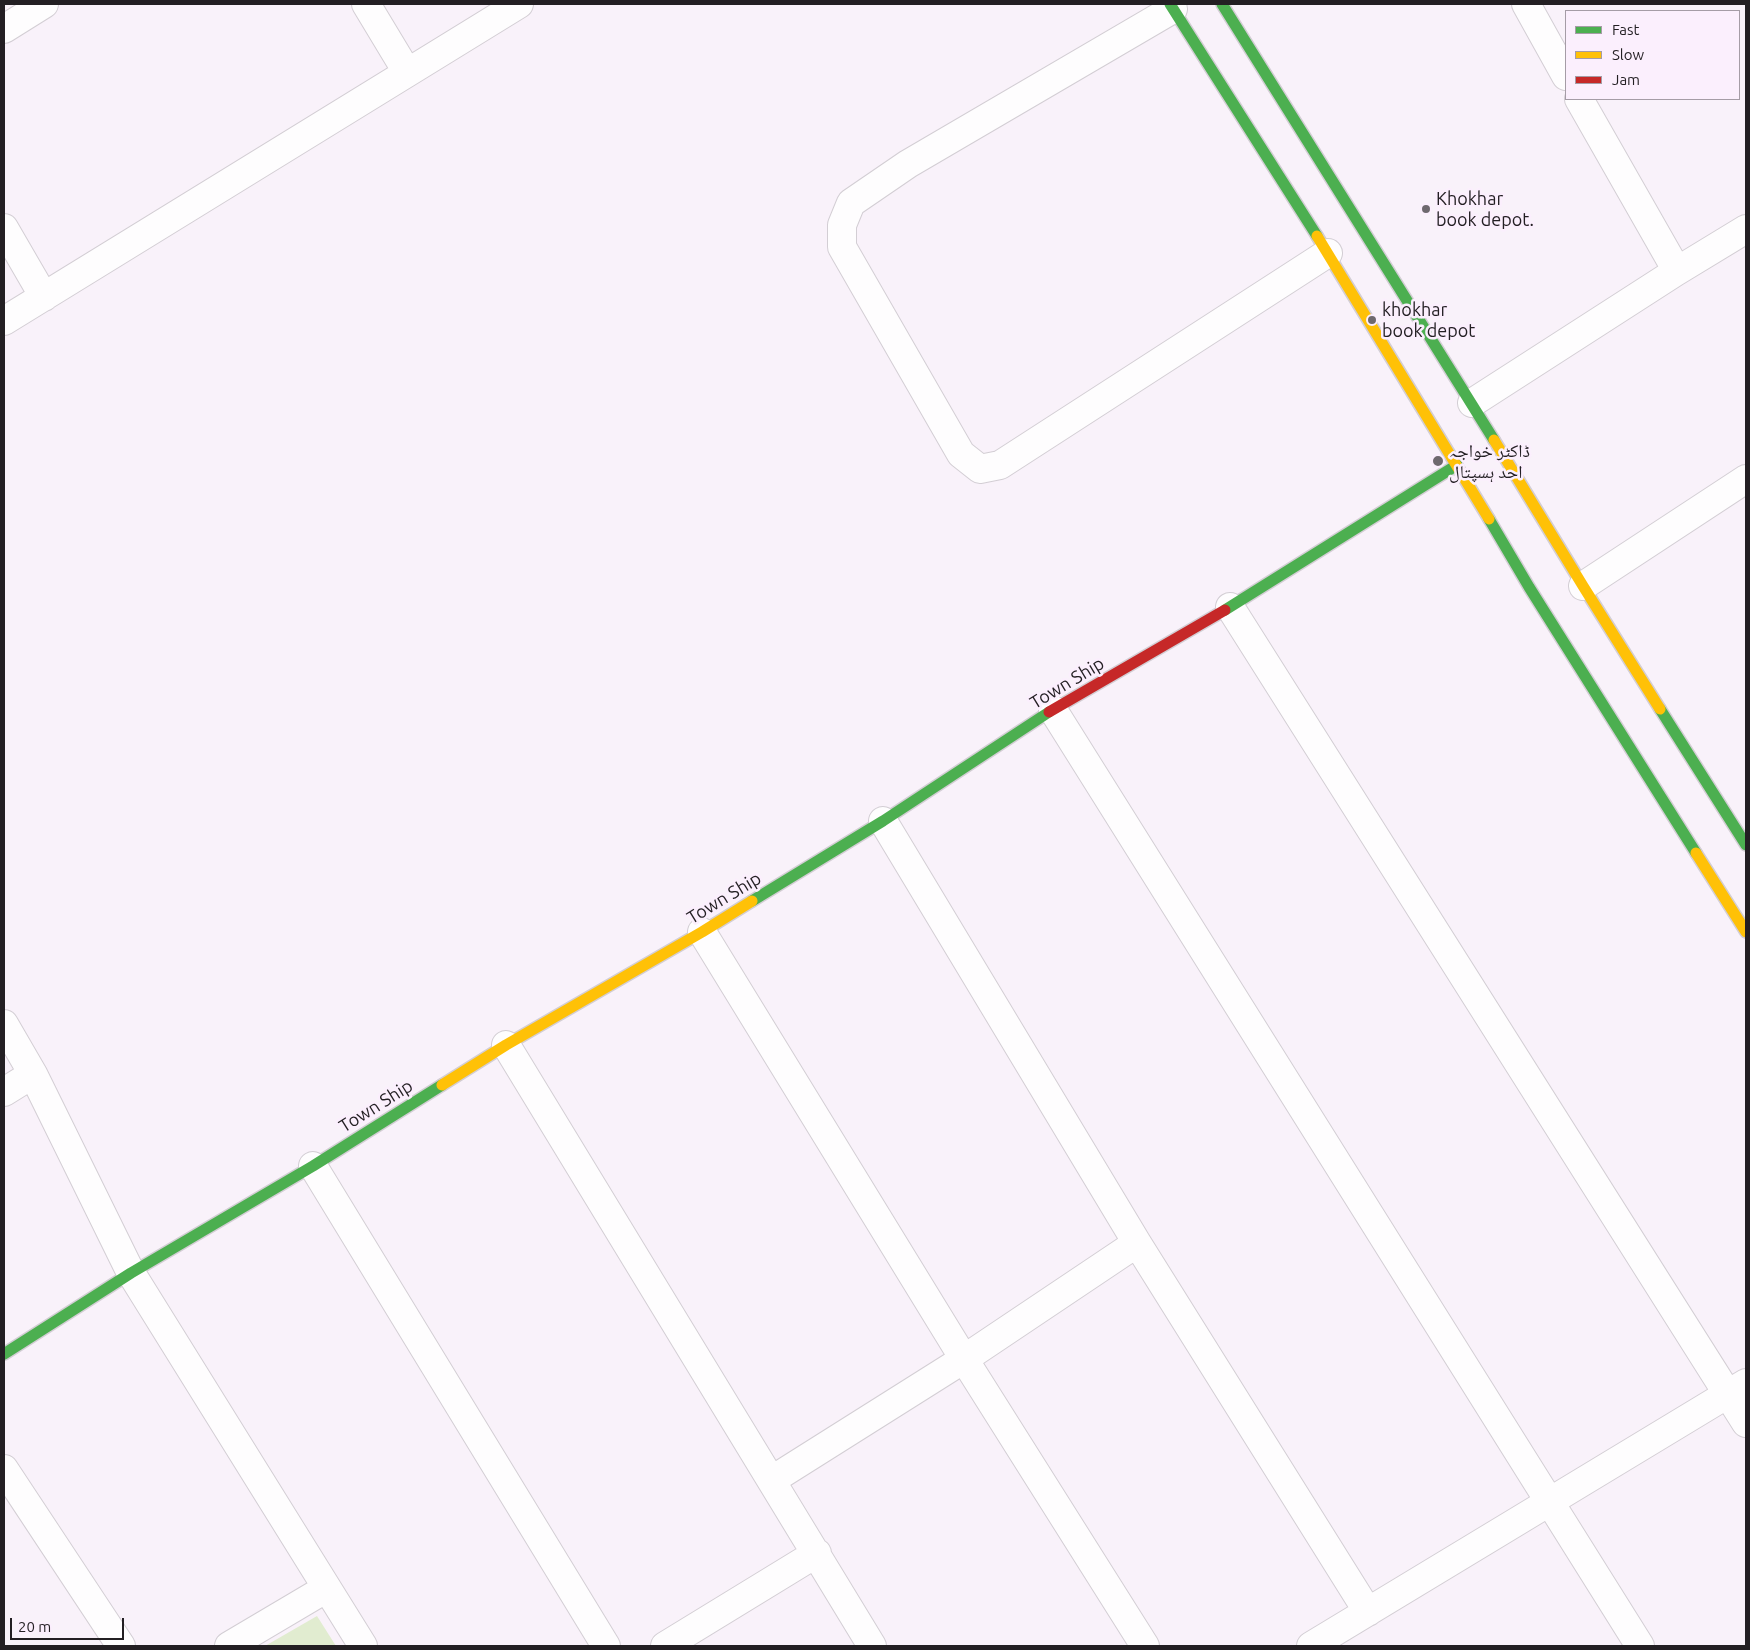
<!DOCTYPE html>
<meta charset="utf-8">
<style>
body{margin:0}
#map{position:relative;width:1750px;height:1650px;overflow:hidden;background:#f9f2fa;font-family:Ubuntu,sans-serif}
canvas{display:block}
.frame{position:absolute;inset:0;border:5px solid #231f23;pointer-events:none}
.legend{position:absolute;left:1565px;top:10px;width:175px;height:90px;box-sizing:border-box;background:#fbeffd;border:1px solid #a59ca6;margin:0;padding:6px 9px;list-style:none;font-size:15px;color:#231f23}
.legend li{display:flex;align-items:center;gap:10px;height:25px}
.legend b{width:25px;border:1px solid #a59ca6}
.scale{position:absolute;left:10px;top:1618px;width:114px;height:22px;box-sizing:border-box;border:2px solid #231f23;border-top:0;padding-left:6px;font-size:15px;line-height:18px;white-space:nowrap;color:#231f23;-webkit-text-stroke:4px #fbeffd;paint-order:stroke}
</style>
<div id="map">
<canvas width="1750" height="1650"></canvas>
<div class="frame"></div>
<ul class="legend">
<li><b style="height:6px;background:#4caf50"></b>Fast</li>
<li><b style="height:6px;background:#ffc107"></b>Slow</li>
<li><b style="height:6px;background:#c62828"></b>Jam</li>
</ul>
<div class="scale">20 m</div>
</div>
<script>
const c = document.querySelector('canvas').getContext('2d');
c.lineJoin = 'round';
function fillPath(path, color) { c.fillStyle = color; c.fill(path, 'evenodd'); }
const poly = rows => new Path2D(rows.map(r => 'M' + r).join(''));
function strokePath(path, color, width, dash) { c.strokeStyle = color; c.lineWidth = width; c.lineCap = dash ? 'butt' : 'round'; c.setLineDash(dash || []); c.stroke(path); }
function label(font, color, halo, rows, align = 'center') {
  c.font = font + ' Ubuntu,"Noto Naskh Arabic",sans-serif'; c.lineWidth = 5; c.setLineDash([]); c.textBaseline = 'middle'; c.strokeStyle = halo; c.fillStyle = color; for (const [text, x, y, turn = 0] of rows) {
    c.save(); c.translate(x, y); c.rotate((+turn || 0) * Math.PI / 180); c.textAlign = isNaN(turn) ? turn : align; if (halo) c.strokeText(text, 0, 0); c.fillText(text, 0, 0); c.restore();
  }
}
fillPath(poly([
 [317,1616,336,1646,265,1646]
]), '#e1ecd0');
const street = poly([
 [366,4,407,72],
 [1526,4,1566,76],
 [1173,9,908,164,851,203,842,225,842,247,961,454,980,469,1000,465,1328,253],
 [4,29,44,4],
 [1579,99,1677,271],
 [4,228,44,297],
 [4,321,519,4],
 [1472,403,1677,271,1746,229],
 [1583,586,1746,479],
 [1230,607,1746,1423],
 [1053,710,1640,1646],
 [883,821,1137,1243,1368,1612],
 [702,932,964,1359,1145,1646],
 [4,1024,33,1074,131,1273,363,1646],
 [506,1045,872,1646],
 [4,1092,33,1074],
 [313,1166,606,1646],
 [4,1469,121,1646],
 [772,1480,964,1359,1137,1243],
 [229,1646,327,1588],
 [665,1646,817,1553],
 [1311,1646,1746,1383]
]);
const fast = poly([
 [1170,4,1317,236],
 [1222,4,1494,440],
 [1489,519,1529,587,1696,853],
 [1225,610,1457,465],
 [1660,709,1746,845],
 [752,901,883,821,1049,712],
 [4,1354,131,1273,313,1166,442,1085]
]);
const slow = poly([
 [1317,236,1489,519],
 [1494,440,1583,586,1660,709],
 [1696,853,1746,932],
 [442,1085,506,1045,702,932,752,901]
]);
const jam = poly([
 [1049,712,1225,610]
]);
strokePath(street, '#d3ced4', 30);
strokePath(fast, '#d3ced4', 14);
strokePath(slow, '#d3ced4', 14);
strokePath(jam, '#d3ced4', 14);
strokePath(street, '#fefdfe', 28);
strokePath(fast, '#4caf50', 11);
strokePath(slow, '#ffc107', 11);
strokePath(jam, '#c62828', 11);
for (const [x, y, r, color] of [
 [1426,209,5,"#6e696e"],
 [1372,320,5,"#6e696e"],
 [1438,461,6,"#6e696e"]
]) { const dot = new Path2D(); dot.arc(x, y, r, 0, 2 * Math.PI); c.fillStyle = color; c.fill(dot); strokePath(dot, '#fbeffd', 2); }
label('18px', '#231f23', '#fbeffd', [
 ["Khokhar",1436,199],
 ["book depot.",1436,220],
 ["khokhar",1382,310],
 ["book depot",1382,331],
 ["ڈاکٹر خواجہ",1449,451],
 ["احد ہسپتال",1449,472]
], 'left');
label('18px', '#231f23', '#fbeffd', [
 ["Town Ship",1067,683,-31],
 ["Town Ship",724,898,-31],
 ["Town Ship",376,1106,-32]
]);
</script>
